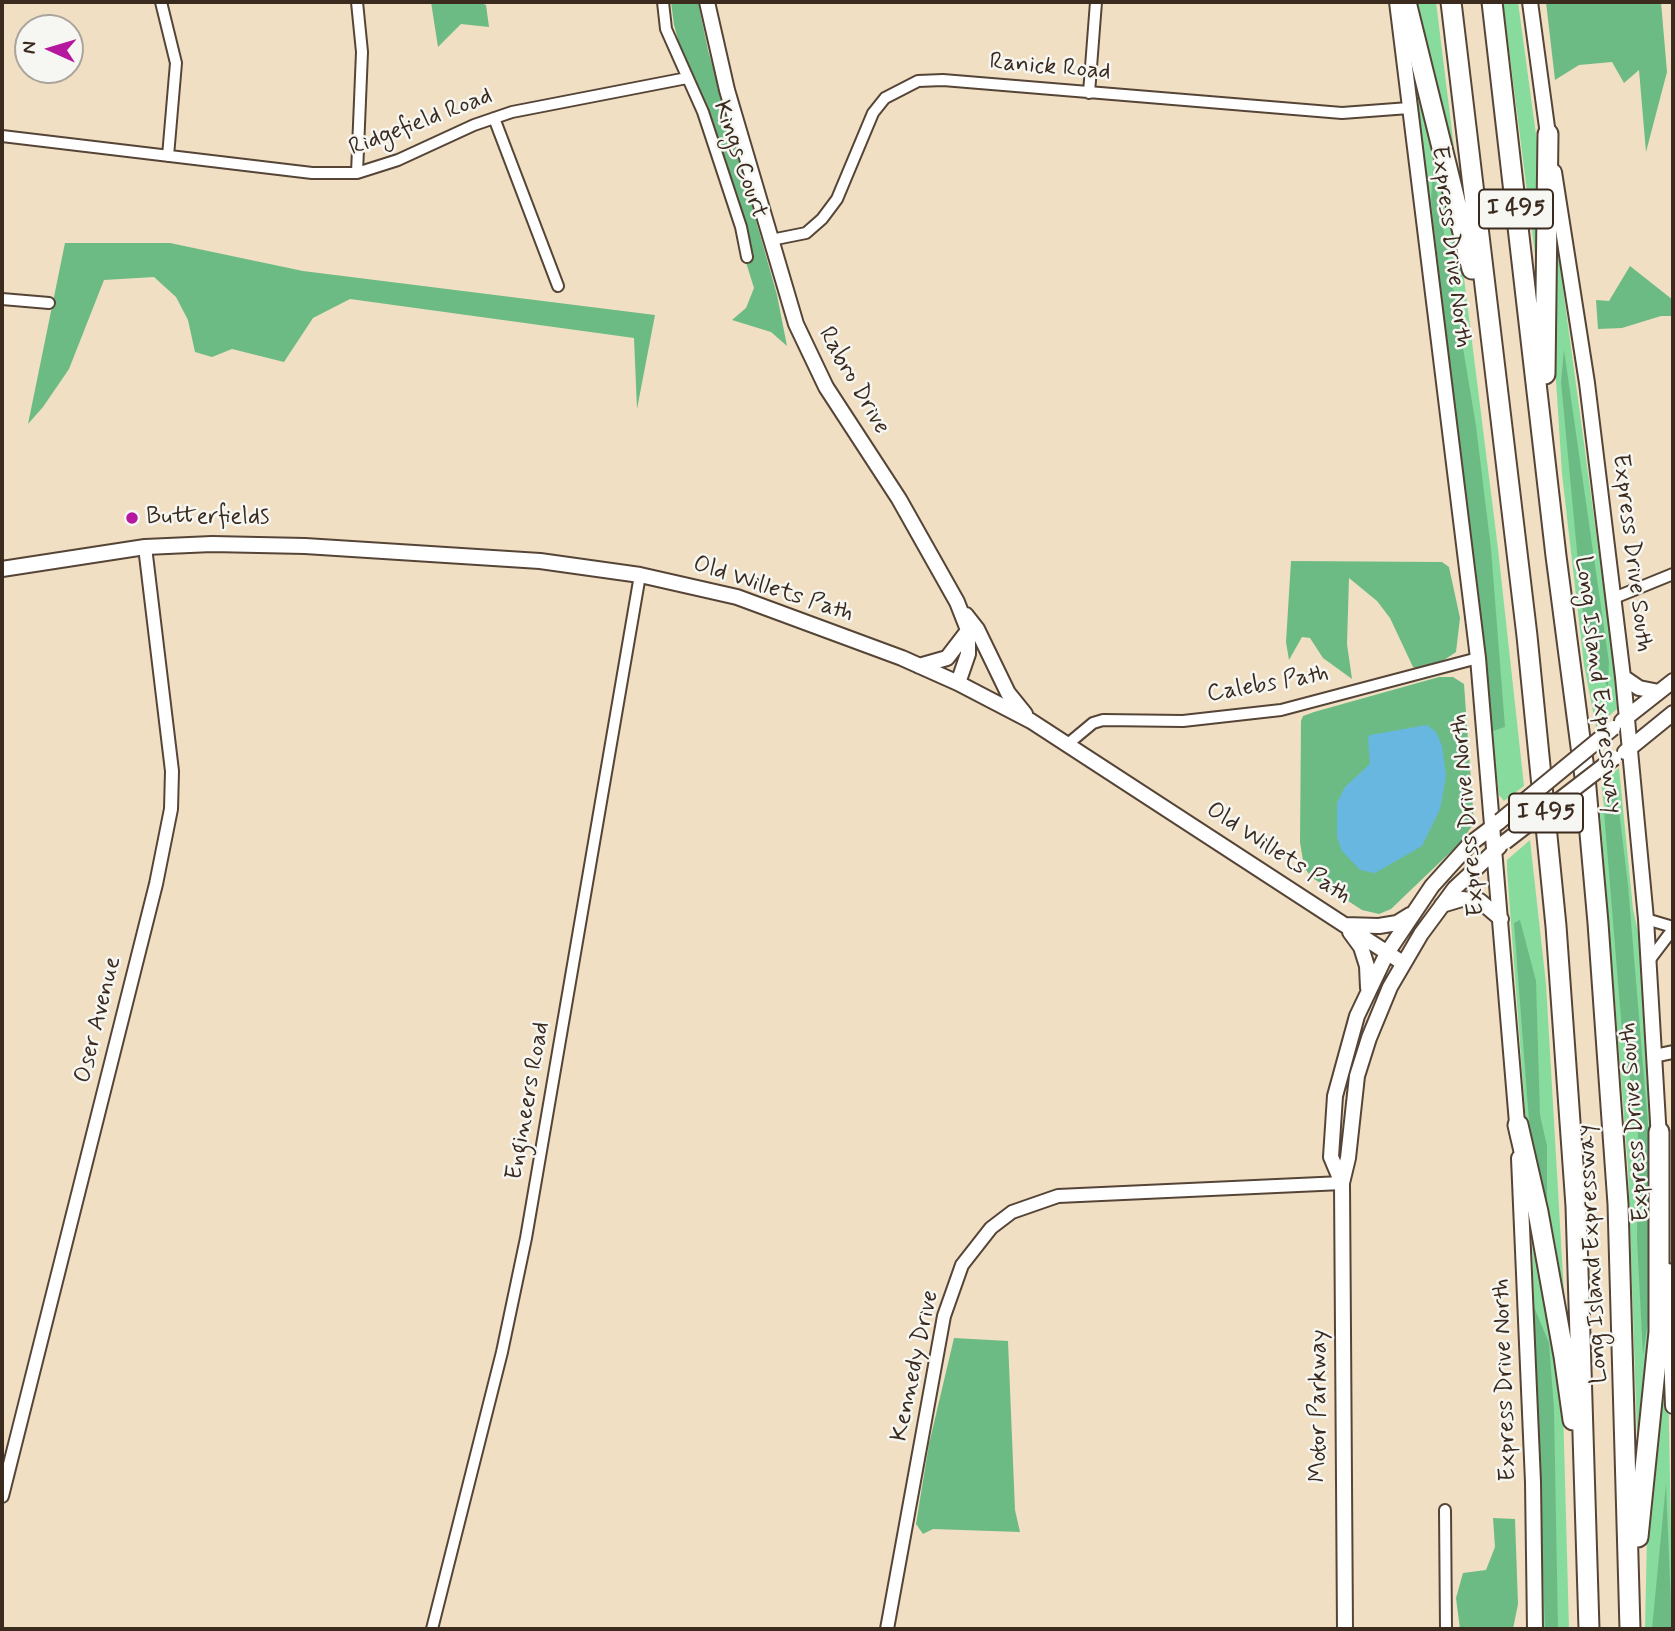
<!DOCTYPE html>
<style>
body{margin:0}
#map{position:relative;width:1675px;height:1631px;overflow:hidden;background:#f0dfc2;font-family:Mynerve,sans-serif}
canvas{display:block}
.frame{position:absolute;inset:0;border:4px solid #3b2a1e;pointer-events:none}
.north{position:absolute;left:14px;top:14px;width:70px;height:70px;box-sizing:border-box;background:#f6f6f2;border:2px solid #aba49d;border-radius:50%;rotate:274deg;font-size:19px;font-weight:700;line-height:28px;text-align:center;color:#3b2a1e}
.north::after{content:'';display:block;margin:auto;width:24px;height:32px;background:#b5179e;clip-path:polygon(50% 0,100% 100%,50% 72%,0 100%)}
</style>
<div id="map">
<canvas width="1675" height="1631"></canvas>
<div class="frame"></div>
<div class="north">N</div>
</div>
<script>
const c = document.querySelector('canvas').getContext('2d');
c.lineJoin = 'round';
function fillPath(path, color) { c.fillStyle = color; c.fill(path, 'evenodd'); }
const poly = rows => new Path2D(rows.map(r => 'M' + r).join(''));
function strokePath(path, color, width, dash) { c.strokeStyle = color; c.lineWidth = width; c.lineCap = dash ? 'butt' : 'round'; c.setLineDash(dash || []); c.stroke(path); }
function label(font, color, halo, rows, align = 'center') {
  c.font = font + ' Mynerve,sans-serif'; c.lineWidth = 5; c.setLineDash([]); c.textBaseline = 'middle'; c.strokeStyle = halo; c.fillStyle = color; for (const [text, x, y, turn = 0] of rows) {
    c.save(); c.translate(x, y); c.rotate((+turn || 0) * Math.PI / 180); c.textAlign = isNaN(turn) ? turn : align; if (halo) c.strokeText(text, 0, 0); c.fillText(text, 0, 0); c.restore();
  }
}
fillPath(poly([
 [1415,2,1436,2,1458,180],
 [1503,2,1518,2,1540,164,1537,270],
 [1411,48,1439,153,1464,278,1498,549,1524,786,1504,801,1499,795],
 [1556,237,1614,665,1617,709,1596,727,1584,665,1562,474,1552,317],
 [1619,768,1633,909,1639,936,1655,1234,1657,1303,1638,1462,1628,1167,1600,813,1604,806,1601,783],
 [1530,840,1546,984,1567,1345,1525,1111,1507,869,1507,860],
 [1532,1237,1536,1237,1563,1406,1569,1629,1543,1629],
 [1663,1377,1668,1377,1673,1629,1645,1629,1647,1538]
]), '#87db9d');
fillPath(poly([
 [431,2,478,2,486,5,489,27,461,24,438,47],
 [671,2,698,2,708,50,777,295,787,346,771,332,732,320,746,308,754,288,692,89,674,25],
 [1546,2,1661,2,1667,72,1646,152,1639,70,1624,83,1612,62,1579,65,1555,80],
 [1433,167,1476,426,1491,549,1505,727,1493,731,1442,298,1431,200],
 [65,243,170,243,303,271,655,315,637,409,634,338,350,299,313,318,284,362,232,349,212,357,195,352,188,320,176,297,154,277,104,280,69,369,43,407,28,424],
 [1630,266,1673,300,1673,316,1661,316,1622,328,1598,329,1596,300,1609,301],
 [1564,350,1609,662,1608,688,1585,636,1561,382],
 [1291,561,1442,562,1449,567,1460,618,1456,652,1435,666,1420,670,1413,667,1390,618,1377,601,1349,578,1347,644,1352,679,1323,658,1310,638,1302,637,1289,660,1286,642],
 [1439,677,1453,677,1464,684,1474,823,1461,842,1391,909,1379,914,1362,910,1311,877,1304,867,1300,842,1301,721,1303,716,1314,712],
 [1616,785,1628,885,1649,1137,1654,1282,1643,1355,1637,1239,1638,1127,1622,1031,1604,812],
 [1520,920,1536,981,1540,1115,1547,1146,1547,1211,1529,1121,1514,923],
 [1534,1307,1549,1343,1554,1409,1558,1629,1545,1629],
 [954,1338,1008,1341,1015,1510,1020,1532,933,1529,923,1534,916,1524,929,1444],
 [1666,1484,1672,1629,1652,1629,1654,1608],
 [1493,1518,1515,1519,1518,1604,1513,1629,1460,1629,1456,1598,1463,1573,1486,1570,1495,1547]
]), '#6dbb84');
fillPath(poly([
 [1427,725,1436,732,1442,746,1446,776,1440,809,1422,846,1375,873,1360,870,1342,851,1337,837,1337,803,1345,787,1370,764,1368,738,1370,735]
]), '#67b7e1');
const minor = poly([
 [161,2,176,63,168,156],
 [357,2,362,52,357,173],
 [663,2,666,29,703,112,741,227,747,257],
 [1089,93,1096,2],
 [494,118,558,286],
 [2,136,312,173,357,173,398,160,474,125,512,112,687,78],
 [771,240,806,233,822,219,837,199,873,113,885,98,918,81,943,80,1342,113,1409,108],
 [2,299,49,303],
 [1614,598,1673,574],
 [1069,743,1093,723,1103,720,1183,721,1281,710,1478,658],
 [1646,919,1673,927],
 [1648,962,1673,929],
 [1445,1510,1446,1629],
 [432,1629,502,1352,526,1238,640,575]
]);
const tertiary = poly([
 [1654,1056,1673,1052],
 [2,1496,156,884,171,809,172,771,145,547],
 [887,1629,944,1316,962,1265,991,1228,1012,1212,1058,1196,1342,1183]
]);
const secondary = poly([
 [707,2,727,90,796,324,826,387,899,499,957,602,968,630,968,654,958,683],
 [1397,2,1478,658,1518,1135],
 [1530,2,1549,142],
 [1554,172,1587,383,1623,677,1646,919,1659,1139],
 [2,569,145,547,212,544,305,546,540,561,640,575,737,597,902,658,958,683,1031,721,1403,963],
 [966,615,977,629,1008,693,1025,714],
 [919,666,947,658,967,632],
 [1623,677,1639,688,1659,692],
 [1622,721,1673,681],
 [1625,752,1673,713],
 [1442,905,1462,899,1480,901,1501,919],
 [1345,925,1379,926,1397,923,1410,915],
 [1350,932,1361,947,1367,966,1368,988],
 [1519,1158,1533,1482,1535,1629],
 [1342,1183,1331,1157,1335,1096,1357,1016,1387,953,1432,886,1470,844,1499,822],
 [1668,1271,1673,1406],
 [1345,1629,1342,1183,1348,1158,1357,1076,1369,1038,1390,987,1421,934,1455,888,1499,847]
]);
const motorway = poly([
 [1406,2,1472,269],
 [1451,2,1527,636,1556,926,1576,1206,1589,1629],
 [1492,2,1556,556,1585,777,1598,923,1618,1204,1630,1629],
 [1545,374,1548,134],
 [1518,1125,1538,1212,1564,1356,1573,1420],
 [1638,1537,1659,1332,1659,1132]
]);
strokePath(minor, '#564537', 14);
strokePath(tertiary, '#564537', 16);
strokePath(secondary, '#564537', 18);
strokePath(motorway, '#564537', 23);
strokePath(minor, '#fff', 10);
strokePath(tertiary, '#fff', 12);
strokePath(secondary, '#fff', 14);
strokePath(motorway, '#fff', 19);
const secondaryBridge = poly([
 [1500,821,1613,728],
 [1505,842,1614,758]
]);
strokePath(secondaryBridge, '#564537', 18, []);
strokePath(secondaryBridge, '#fff', 14);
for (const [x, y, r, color] of [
 [132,518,7,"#b5179e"]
]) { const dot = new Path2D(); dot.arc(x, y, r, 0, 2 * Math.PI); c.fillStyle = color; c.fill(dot); strokePath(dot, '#f6f6f2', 2.5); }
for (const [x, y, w] of [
 [1516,209,74],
 [1546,813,74]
]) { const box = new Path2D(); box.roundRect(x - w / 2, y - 19.5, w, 39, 5); c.fillStyle = '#f6f6f2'; c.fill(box); strokePath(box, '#3b2a1e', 2); }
label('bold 23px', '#3b2a1e', null, [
 ["I 495",1516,209],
 ["I 495",1546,813]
]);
label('24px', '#3b2a1e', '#f6f6f2', [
 ["Ranick Road",1050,68,5],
 ["Ridgefield Road",421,123,-21],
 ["Kings Court",739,160,71],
 ["Express Drive North",1450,247,83],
 ["Rabro Drive",853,381,60],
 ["Express Drive South",1631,553,83],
 ["Old Willets Path",773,590,18],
 ["Calebs Path",1268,685,-10],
 ["Long Island Expressway",1597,685,83],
 ["Express Drive North",1469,815,-95],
 ["Old Willets Path",1278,854,33],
 ["Oser Avenue",99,1020,-76],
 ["Engineers Road",529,1101,-80],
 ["Express Drive South",1636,1122,-94],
 ["Long Island Expressway",1594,1254,-93],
 ["Kennedy Drive",916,1366,-78],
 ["Express Drive North",1506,1380,-92],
 ["Motor Parkway",1320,1406,-90]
]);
label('24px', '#3b2a1e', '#f6f6f2', [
 ["Butterfields",146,518]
], 'left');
</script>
